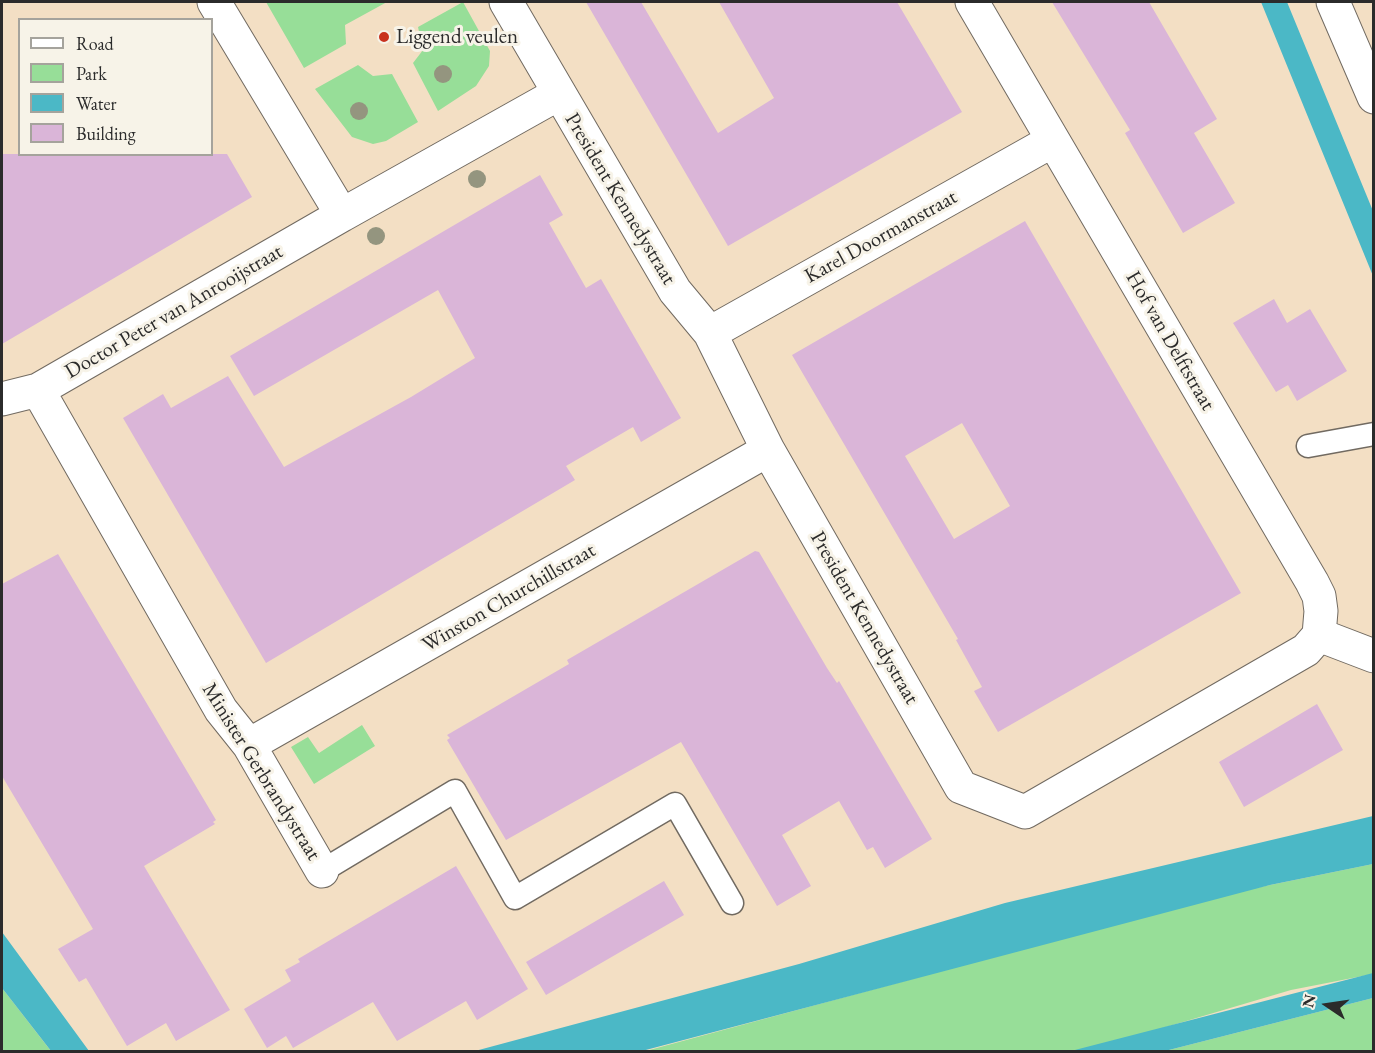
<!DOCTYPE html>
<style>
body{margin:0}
#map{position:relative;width:1375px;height:1053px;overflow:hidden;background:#f3dfc4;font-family:"EB Garamond",serif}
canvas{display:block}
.frame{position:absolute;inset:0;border:3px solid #2b2b2b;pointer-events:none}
.legend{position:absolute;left:18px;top:18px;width:195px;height:138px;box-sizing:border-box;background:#f7f3e8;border:2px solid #a5a39c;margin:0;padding:8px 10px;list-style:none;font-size:18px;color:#2b2b2b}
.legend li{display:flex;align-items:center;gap:12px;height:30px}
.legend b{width:30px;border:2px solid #a5a39c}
.north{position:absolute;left:1297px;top:975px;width:60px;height:60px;-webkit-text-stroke:4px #f7f3e8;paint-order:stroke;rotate:283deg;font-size:16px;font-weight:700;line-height:24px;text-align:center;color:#2b2b2b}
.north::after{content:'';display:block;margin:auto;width:21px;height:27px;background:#2b2b2b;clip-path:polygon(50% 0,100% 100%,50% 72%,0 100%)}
</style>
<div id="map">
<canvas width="1375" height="1053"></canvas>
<div class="frame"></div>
<ul class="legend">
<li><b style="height:8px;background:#fff"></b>Road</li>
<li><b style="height:16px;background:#97de98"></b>Park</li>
<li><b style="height:16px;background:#4bb8c6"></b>Water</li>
<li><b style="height:16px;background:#dab5d8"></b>Building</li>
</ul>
<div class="north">N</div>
</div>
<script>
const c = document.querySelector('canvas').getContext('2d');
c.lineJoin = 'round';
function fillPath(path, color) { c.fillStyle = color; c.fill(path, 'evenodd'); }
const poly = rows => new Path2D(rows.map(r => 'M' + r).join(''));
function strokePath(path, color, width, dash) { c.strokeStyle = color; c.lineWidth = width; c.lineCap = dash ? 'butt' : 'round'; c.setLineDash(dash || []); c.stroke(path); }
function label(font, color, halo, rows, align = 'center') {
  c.font = font + ' "EB Garamond",serif'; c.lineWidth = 6; c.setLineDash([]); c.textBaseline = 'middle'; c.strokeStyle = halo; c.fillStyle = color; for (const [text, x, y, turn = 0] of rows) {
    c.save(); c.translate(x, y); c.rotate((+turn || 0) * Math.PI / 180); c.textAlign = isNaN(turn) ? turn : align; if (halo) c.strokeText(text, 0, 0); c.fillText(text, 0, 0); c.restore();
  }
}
fillPath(poly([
 [266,2,387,2,345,25,346,44,304,68],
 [463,2,490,51,489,66,476,86,438,111,413,63,423,50,418,27],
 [358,65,373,76,392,74,418,122,386,141,373,144,352,137,315,89],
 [362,725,375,746,314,784,291,747,308,737,319,753],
 [1373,864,1373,974,1291,990,1085,1051,642,1052,1226,894],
 [2,988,47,1046,51,1051,2,1051],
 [1373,998,1373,1051,1165,1051]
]), '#97de98');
fillPath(poly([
 [1261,2,1287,2,1373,211,1373,276],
 [1373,816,1373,864,1270,885,642,1051,475,1051,799,964,1005,903],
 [2,932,89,1051,51,1051,2,988],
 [1373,973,1373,998,1165,1051,1071,1051]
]), '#4bb8c6');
fillPath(poly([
 [586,2,641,2,718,133,774,98,719,2,897,2,962,112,728,246],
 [1052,2,1149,2,1217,119,1194,133,1235,203,1183,233,1125,133,1130,130],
 [2,154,227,154,252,197,2,344],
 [540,175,563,215,549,223,586,288,601,279,681,418,641,442,633,427,566,466,575,480,266,663,123,418,163,394,171,408,228,376,284,467,411,397,475,358,438,290,254,396,230,356],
 [1025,221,1241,593,998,732,974,691,982,687,956,640,958,639,792,355],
 [962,423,1010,506,954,539,905,456],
 [1274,299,1287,323,1310,309,1347,371,1297,401,1288,385,1276,392,1233,323],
 [755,551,759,552,827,668,837,683,839,681,932,839,885,868,873,847,867,850,839,801,782,835,811,886,777,906,681,742,506,840,447,740,450,738,447,735,569,664,567,660],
 [58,554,216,820,213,822,215,824,144,866,230,1010,176,1041,166,1023,127,1046,86,978,79,982,58,949,93,929,2,776,2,584],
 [1317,704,1343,750,1244,807,1219,762],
 [456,866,528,989,477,1020,466,1001,397,1041,373,1002,293,1048,286,1036,267,1048,244,1009,291,981,285,970,300,962,298,959],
 [664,881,684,915,546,995,526,962]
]), '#dab5d8');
const service = poly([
 [1308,446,1374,434],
 [322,871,455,791,515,898,675,804,732,903]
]);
const minor = poly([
 [214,2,342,215,558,94],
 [506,2,675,291,710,333,768,450,961,787,1025,812,1306,650,1319,635,1321,611,1319,596,1312,582,972,2],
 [1333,2,1374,97],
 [710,333,1052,141],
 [38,390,221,710,249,745,322,871],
 [2,399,38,390,342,215],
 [1319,635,1374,656],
 [249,745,768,450]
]);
strokePath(service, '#716a61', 25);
strokePath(minor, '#716a61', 35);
strokePath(service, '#fff', 22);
strokePath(minor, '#fff', 33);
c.fillStyle = '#94957f';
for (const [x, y] of [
 [443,74],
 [359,111],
 [477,179],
 [376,236]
]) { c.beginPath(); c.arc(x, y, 9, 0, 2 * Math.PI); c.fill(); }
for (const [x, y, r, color] of [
 [384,37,6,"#c8321e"]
]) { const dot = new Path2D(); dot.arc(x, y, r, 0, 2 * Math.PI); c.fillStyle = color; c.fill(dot); strokePath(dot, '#f7f3e8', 2); }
label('21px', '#2b2b2b', '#f7f3e8', [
 ["Liggend veulen",396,37]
], 'left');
label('21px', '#2b2b2b', '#f7f3e8', [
 ["President Kennedystraat",620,199,59],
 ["Karel Doormanstraat",881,237,-29],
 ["Doctor Peter van Anrooijstraat",174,312,-30],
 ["Hof van Delftstraat",1170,341,60],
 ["Winston Churchillstraat",509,598,-30],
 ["President Kennedystraat",864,618,60],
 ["Minister Gerbrandystraat",261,772,58]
]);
</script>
